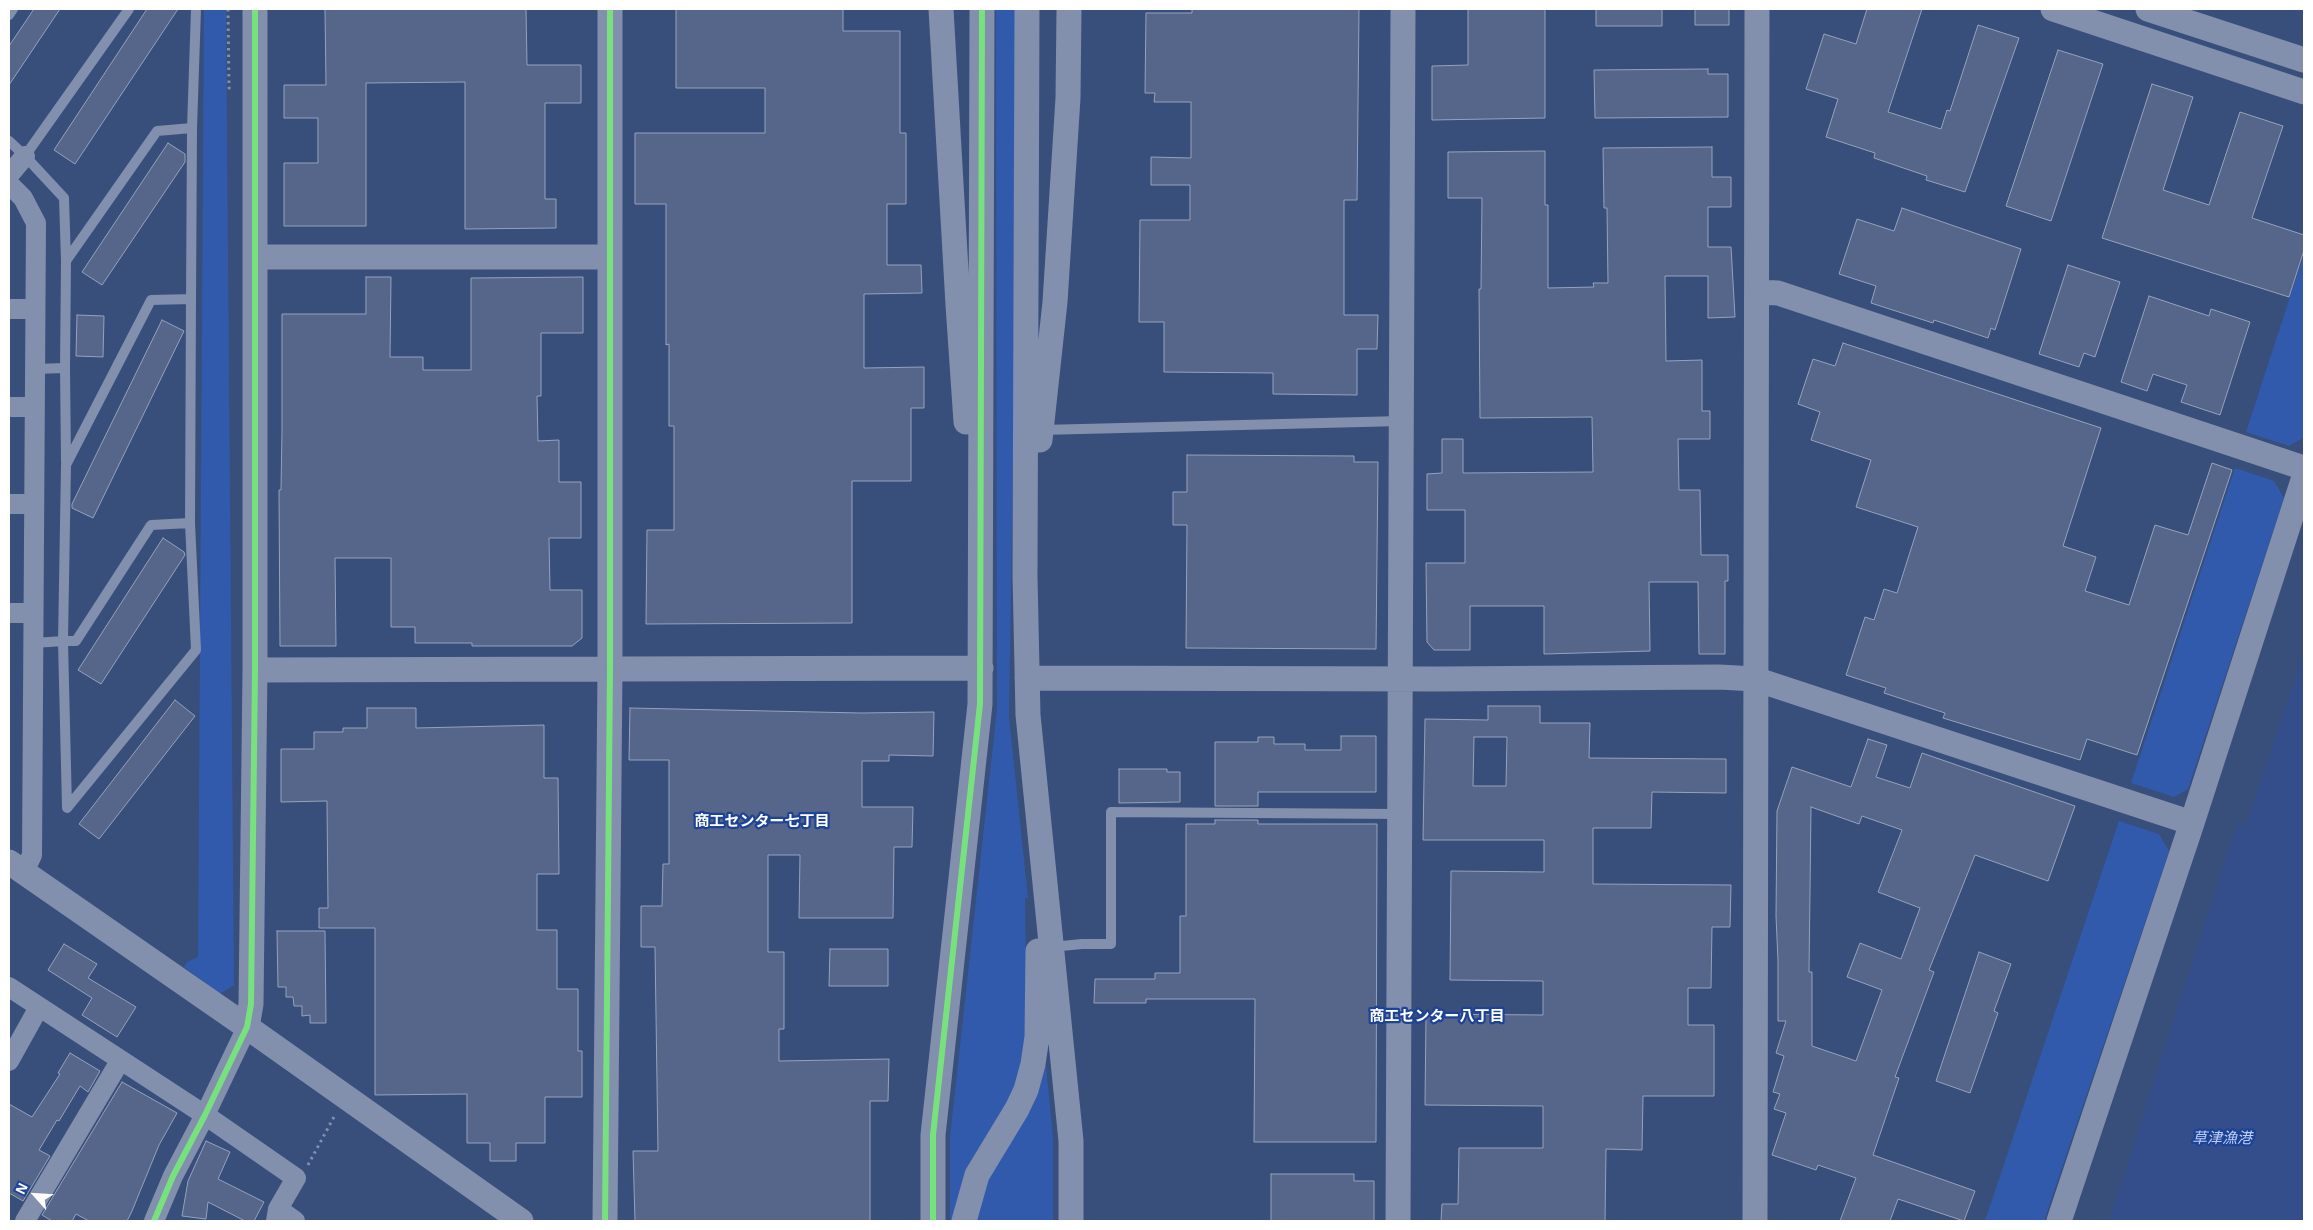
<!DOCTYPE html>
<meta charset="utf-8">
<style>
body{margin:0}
#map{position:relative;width:2313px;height:1230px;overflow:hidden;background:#384e7b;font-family:Arial,sans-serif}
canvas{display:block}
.frame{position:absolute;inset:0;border:10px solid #fff;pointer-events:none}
.north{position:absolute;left:10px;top:1170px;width:50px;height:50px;-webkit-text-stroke:4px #1d4396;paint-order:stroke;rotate:296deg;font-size:14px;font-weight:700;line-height:20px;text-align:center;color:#fff}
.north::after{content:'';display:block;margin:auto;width:18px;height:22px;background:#fff;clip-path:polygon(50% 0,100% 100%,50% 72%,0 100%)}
</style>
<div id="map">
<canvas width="2313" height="1230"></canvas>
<div class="frame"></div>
<div class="north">N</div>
</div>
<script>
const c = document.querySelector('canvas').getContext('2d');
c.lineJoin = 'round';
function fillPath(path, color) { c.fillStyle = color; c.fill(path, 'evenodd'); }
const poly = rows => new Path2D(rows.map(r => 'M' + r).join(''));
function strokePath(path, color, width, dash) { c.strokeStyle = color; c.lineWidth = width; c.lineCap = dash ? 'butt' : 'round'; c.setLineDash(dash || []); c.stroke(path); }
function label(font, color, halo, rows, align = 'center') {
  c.font = font + ' Arial,"Noto Sans JP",sans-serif'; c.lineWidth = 4.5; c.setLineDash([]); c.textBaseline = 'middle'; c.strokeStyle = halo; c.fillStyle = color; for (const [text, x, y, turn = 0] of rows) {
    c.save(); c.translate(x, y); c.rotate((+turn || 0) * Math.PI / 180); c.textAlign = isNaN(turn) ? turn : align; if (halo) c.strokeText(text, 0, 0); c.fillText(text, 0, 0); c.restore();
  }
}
fillPath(poly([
 [204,9,226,9,234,985,220,994,184,967,187,962,198,957],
 [996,9,1017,9,1015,337,1009,717,1028,898,1025,898,1027,1029,1016,1086,953,1221,950,1221,950,1137,997,709],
 [2304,254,2304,435,2303,438,2289,446,2246,432],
 [2235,468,2274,481,2284,498,2188,789,2174,797,2131,783],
 [2119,821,2159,834,2169,851,2044,1221,1985,1221],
 [1043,1065,1046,1065,1053,1138,1053,1221,974,1221,980,1197]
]), '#325aac');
fillPath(poly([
 [2304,652,2304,1221,2109,1221,2237,824,2246,826]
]), '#334e8a');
const building = poly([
 [34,9,60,9,9,85,9,46,34,9],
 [147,9,178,9,75,164,54,150,147,9],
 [325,9,526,9,527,65,581,65,581,103,545,103,545,199,556,199,556,228,465,229,465,82,366,83,366,226,284,226,284,163,318,163,318,118,284,118,284,85,326,85,325,9],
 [676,9,843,9,843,31,900,31,900,133,906,133,906,204,887,204,887,265,921,265,922,293,864,294,864,368,924,367,924,408,911,408,911,481,852,481,852,623,646,624,647,530,674,530,674,426,669,426,669,344,666,345,666,204,635,204,635,133,765,133,765,88,676,88,676,9],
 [1192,9,1359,9,1357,200,1344,200,1344,315,1378,315,1377,349,1357,349,1357,395,1273,394,1273,373,1164,372,1164,322,1139,322,1140,220,1190,220,1190,185,1151,185,1151,157,1191,158,1191,102,1154,102,1155,93,1145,93,1146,13,1192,13,1192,9],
 [1468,9,1545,9,1545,118,1432,120,1432,66,1468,65,1468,9],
 [1596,9,1662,9,1662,26,1596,26,1596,9],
 [1695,9,1729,9,1729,25,1695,25,1695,9],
 [1867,9,1922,9,1888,112,1941,129,1947,110,1950,111,1978,25,2019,38,1965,192,1926,180,1927,176,1874,158,1875,153,1826,137,1838,99,1806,89,1824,34,1856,44,1867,9],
 [2058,50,2103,64,2051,221,2006,206,2058,50],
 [1708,69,1708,74,1728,74,1728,117,1595,118,1594,70,1708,69],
 [2152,84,2193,97,2163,190,2209,205,2240,112,2283,126,2252,218,2304,235,2304,250,2289,297,2102,238,2152,84],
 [168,143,185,154,185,162,102,285,82,272,168,143],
 [1712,147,1712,177,1731,177,1731,207,1708,207,1708,247,1731,247,1735,317,1708,318,1708,276,1665,276,1666,361,1702,360,1702,411,1710,411,1710,439,1678,439,1679,490,1700,490,1701,555,1728,555,1728,581,1725,581,1725,654,1699,654,1698,582,1649,582,1650,651,1544,654,1544,606,1470,606,1470,650,1434,650,1427,642,1426,563,1465,563,1465,510,1427,510,1427,474,1442,473,1442,439,1463,439,1463,473,1593,472,1592,417,1480,418,1479,289,1481,289,1482,198,1448,198,1448,152,1545,151,1545,205,1548,205,1548,288,1594,287,1593,283,1608,283,1607,208,1604,208,1603,148,1712,147],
 [1902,208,2021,249,1995,330,1991,328,1988,338,1934,320,1933,323,1871,303,1876,286,1839,274,1857,219,1894,231,1902,208],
 [2068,265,2120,282,2095,357,2084,353,2079,367,2039,354,2068,265],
 [366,277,391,277,390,357,423,357,423,370,471,370,471,278,583,277,583,333,541,333,541,396,537,396,538,441,559,440,559,482,581,482,581,538,549,538,550,590,582,590,582,638,572,646,472,646,472,643,415,643,415,627,391,627,391,558,335,558,336,646,280,646,279,490,281,490,282,430,282,314,366,314,366,277],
 [2149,296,2209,316,2211,309,2250,322,2220,415,2181,402,2187,385,2153,374,2147,391,2121,382,2149,296],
 [77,315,104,316,103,357,76,356,77,315],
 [162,320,184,331,93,518,72,508,72,504,162,320],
 [1843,343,2101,428,2063,546,2096,557,2085,591,2129,605,2155,525,2188,535,2212,463,2232,470,2137,755,2087,739,2080,760,1943,718,1945,713,1884,693,1886,688,1846,675,1865,617,1874,620,1884,589,1897,593,1918,527,1856,507,1871,460,1811,440,1820,412,1798,404,1813,359,1835,366,1843,343],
 [1187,455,1354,456,1354,462,1378,462,1376,649,1186,648,1187,525,1173,525,1173,492,1187,492,1187,455],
 [163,538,184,552,185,555,101,684,78,670,163,538],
 [175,700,195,716,99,839,79,824,175,700],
 [1488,706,1540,706,1540,723,1590,723,1589,758,1726,759,1726,793,1652,792,1651,828,1593,828,1593,884,1731,885,1730,927,1712,927,1711,988,1688,988,1688,1025,1714,1025,1714,1096,1643,1096,1642,1150,1606,1149,1605,1221,1441,1221,1442,1204,1458,1204,1459,1148,1543,1148,1543,1106,1425,1105,1426,1014,1543,1015,1543,981,1450,980,1451,871,1544,872,1544,840,1423,840,1425,719,1488,720,1488,706],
 [1474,737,1507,737,1506,786,1473,786,1474,737],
 [367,708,416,708,416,728,544,725,544,778,558,778,559,874,537,874,537,930,557,930,557,989,578,989,578,1051,582,1051,582,1097,545,1097,545,1143,516,1143,516,1161,490,1161,490,1143,467,1143,467,1094,375,1095,375,928,319,928,319,908,328,908,327,801,281,802,281,749,314,749,314,732,343,732,343,728,367,728,367,708],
 [630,708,861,713,934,712,933,756,889,755,889,761,862,761,862,807,913,807,912,847,894,847,893,918,799,918,800,855,768,855,768,952,784,952,784,1029,779,1029,779,1061,889,1059,888,1101,870,1101,870,1221,635,1221,633,1151,658,1151,655,947,641,947,641,906,662,906,663,864,669,864,669,760,629,760,630,708],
 [1341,736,1376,736,1376,792,1258,792,1258,806,1215,806,1215,742,1258,742,1258,737,1274,737,1274,744,1305,744,1305,750,1341,750,1341,736],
 [1868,739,1887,745,1876,777,1910,788,1922,753,2075,806,2048,881,1975,855,1929,970,1934,972,1895,1077,1899,1078,1873,1155,1975,1191,1964,1221,1898,1199,1890,1221,1840,1221,1856,1178,1818,1165,1816,1170,1772,1155,1786,1113,1774,1109,1780,1094,1773,1092,1784,1056,1776,1053,1786,1021,1778,1021,1778,961,1776,916,1777,811,1792,767,1851,787,1868,739],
 [1811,807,1859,824,1862,816,1902,830,1878,892,1920,908,1901,959,1860,943,1847,977,1882,990,1856,1061,1812,1046,1812,972,1809,972,1811,807],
 [1119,769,1167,769,1167,772,1180,772,1180,802,1119,803,1119,769],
 [1215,820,1258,820,1258,824,1377,824,1376,1142,1254,1142,1255,999,1146,999,1146,1003,1094,1003,1095,979,1155,979,1155,973,1180,973,1180,916,1186,916,1186,824,1215,824,1215,820],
 [277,931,325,931,326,1023,310,1023,310,1015,302,1016,302,1006,294,1006,293,997,286,997,286,987,278,987,277,931],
 [64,944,97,964,88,978,136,1007,117,1037,82,1015,92,998,48,970,64,944],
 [830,949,888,949,888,986,829,986,830,949],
 [1979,952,2011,964,1994,1011,1998,1013,1970,1093,1936,1081,1979,952],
 [70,1053,100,1071,88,1092,80,1086,59,1121,57,1120,39,1150,50,1156,23,1201,9,1193,9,1104,32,1117,60,1074,58,1073,70,1053],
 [122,1082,177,1113,159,1145,132,1211,127,1221,89,1221,76,1214,72,1221,52,1221,42,1215,122,1082],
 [206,1141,230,1152,218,1179,264,1202,254,1221,245,1221,208,1202,206,1219,182,1216,188,1181,206,1141],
 [1271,1174,1354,1174,1354,1181,1374,1181,1374,1221,1271,1221,1271,1174]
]);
fillPath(building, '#55668a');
strokePath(building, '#96a2bb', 1);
strokePath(poly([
 [228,9,229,88,233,88],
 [308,1165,335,1115]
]), '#828fad', 3, [2.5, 4]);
strokePath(poly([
 [9,15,13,9],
 [9,141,25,156,129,9],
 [25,156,64,198,66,261],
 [65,368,66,462],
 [35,369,65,368,66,261,157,131,192,128,196,9],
 [1041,430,1402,421],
 [190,523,191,299],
 [32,643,49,642,63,641,76,641,151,525,190,523,196,650,67,808,63,641,66,465,151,300,191,299,192,128],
 [1051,947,1082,944,1111,944,1111,812,1399,814]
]), '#828fad', 10);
strokePath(poly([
 [9,175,25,156],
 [9,184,23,198,36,223,32,855,24,872],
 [9,309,35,309],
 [9,407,34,407],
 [9,504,33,504],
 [9,613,32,613],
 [9,987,205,1115,296,1178,278,1209,276,1221],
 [9,1061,39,1007],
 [278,1209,295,1221],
 [25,1221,120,1061],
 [154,1221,173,1176,205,1115,247,1027]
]), '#828fad', 20);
strokePath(poly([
 [941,9,958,305,966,422],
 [1027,9,1025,576,1028,715,1071,1141,1071,1221],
 [2053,9,2304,92],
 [2148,9,2304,60],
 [255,257,609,257],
 [1758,292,1778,293,2304,468],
 [1040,440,1055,302,1068,98,1069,9],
 [255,670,981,668],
 [1027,678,1438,679,1719,677,1755,679,2192,823],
 [9,862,247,1027,521,1221],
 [247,1027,251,1004,255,670,255,9],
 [605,1221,610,669,610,9],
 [933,1221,933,1135,980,704,982,9],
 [964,1221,977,1175,1017,1109,1026,1090,1033,1064,1037,1037,1038,951],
 [1398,1221,1403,9],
 [1755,1221,1757,9],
 [2059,1221,2192,823,2304,477]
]), '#828fad', 25);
strokePath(poly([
 [154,1221,173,1176,205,1115,247,1027,251,1004,255,670,255,9],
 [605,1221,610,669,610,9],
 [933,1221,933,1135,980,704,982,9]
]), '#77e17e', 6);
label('bold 15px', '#fff', '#1d4396', [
 ["商工センター七丁目",762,822],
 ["商工センター八丁目",1437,1017]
]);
label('italic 15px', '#bdd0f6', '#1d4396', [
 ["草津漁港",2222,1139]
]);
</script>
